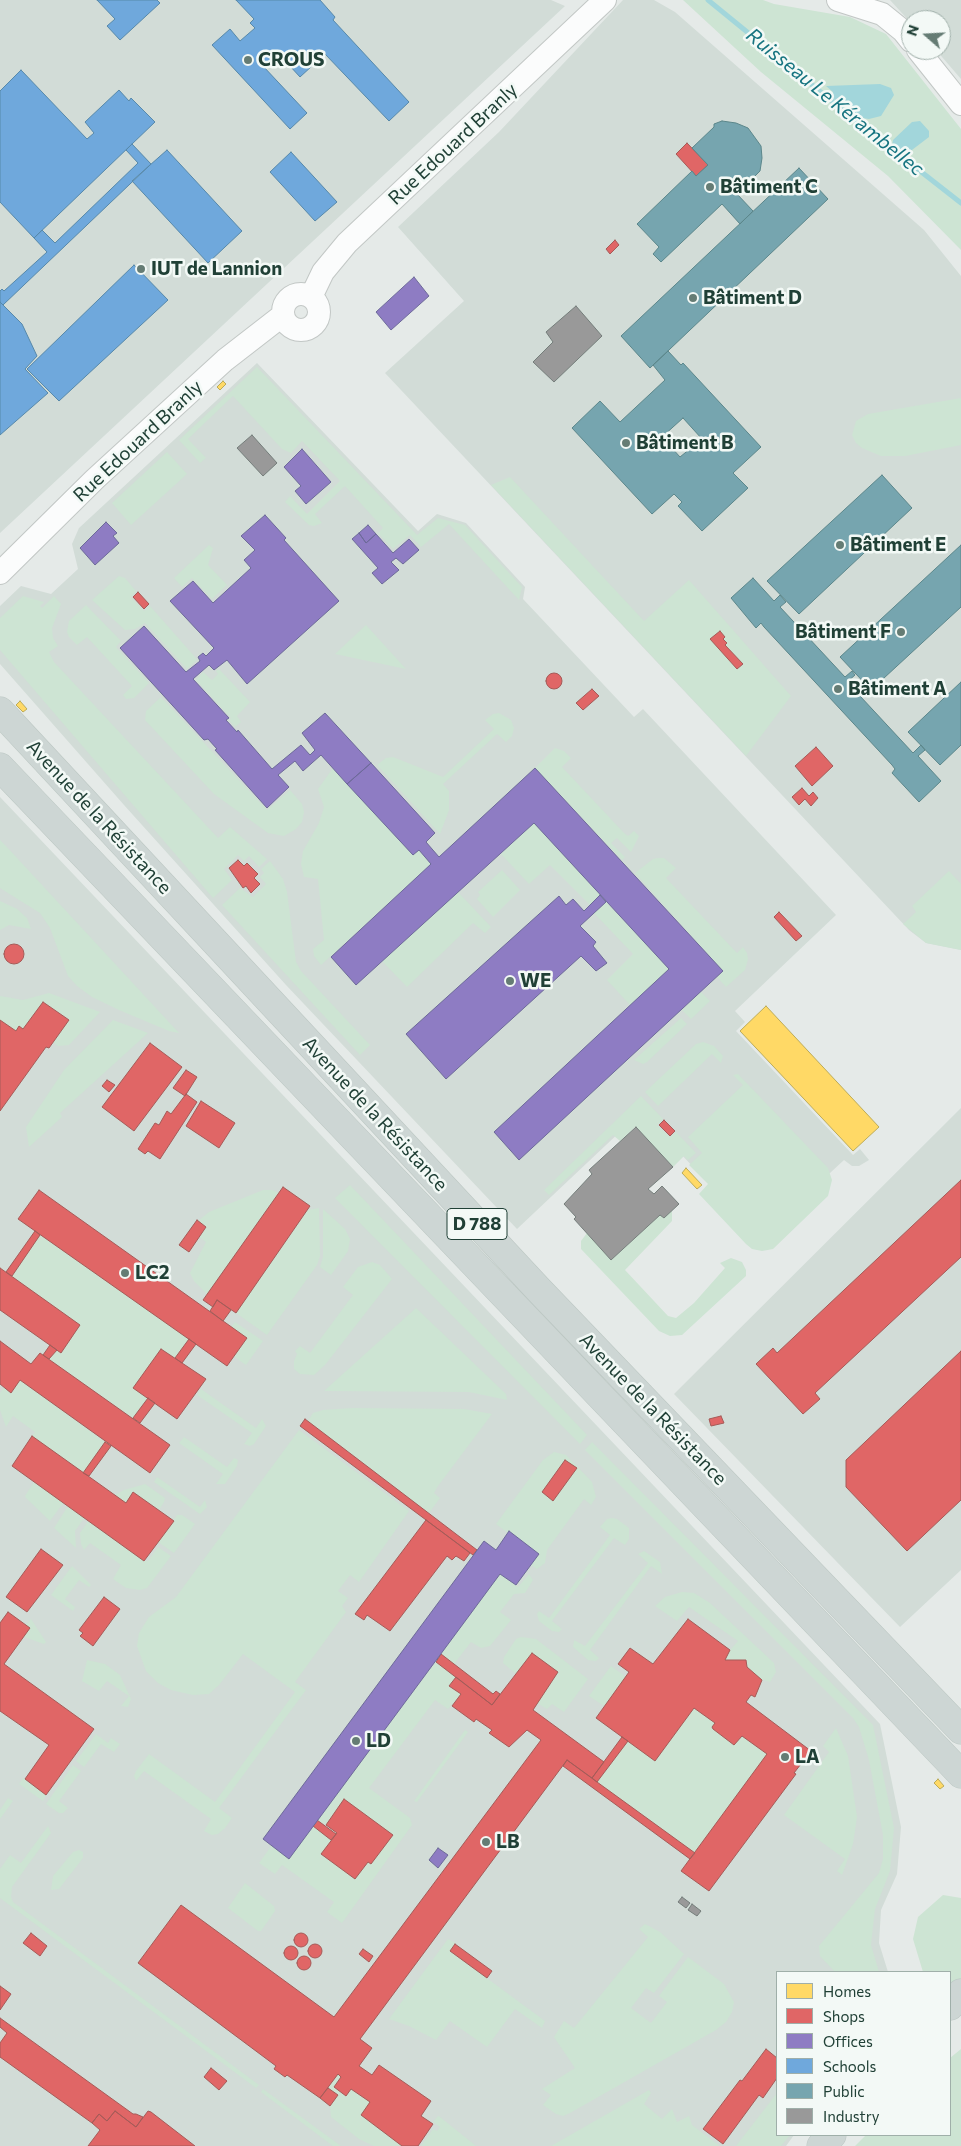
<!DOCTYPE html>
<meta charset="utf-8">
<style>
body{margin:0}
#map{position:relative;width:961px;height:2146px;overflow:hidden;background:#e5eae8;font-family:Commissioner,sans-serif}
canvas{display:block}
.legend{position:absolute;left:776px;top:1971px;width:175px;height:165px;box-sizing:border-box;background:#f3f9f6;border:1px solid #9fafa9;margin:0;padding:6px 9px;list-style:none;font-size:15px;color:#204036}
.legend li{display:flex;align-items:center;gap:10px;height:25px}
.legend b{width:25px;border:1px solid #9fafa9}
.north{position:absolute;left:901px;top:10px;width:50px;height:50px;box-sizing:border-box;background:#f3f9f6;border:1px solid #9fafa9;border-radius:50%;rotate:289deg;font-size:14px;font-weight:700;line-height:20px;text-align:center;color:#204036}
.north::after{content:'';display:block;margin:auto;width:18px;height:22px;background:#657c74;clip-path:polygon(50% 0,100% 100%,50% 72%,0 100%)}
</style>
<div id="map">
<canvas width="961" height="2146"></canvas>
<ul class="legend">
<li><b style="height:14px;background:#ffd966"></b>Homes</li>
<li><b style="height:14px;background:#e06666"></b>Shops</li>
<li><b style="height:14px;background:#8e7cc3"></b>Offices</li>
<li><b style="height:14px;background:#6fa8dc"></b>Schools</li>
<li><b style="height:14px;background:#76a5af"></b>Public</li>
<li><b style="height:14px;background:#999"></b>Industry</li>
</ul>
<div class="north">N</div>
</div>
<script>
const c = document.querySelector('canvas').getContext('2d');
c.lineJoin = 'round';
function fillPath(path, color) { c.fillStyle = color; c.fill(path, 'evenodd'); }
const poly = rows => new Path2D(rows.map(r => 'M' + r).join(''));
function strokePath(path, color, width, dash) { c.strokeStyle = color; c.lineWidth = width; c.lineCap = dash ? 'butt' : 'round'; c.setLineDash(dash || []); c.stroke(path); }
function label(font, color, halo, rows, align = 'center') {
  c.font = font + ' Commissioner,sans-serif'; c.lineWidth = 5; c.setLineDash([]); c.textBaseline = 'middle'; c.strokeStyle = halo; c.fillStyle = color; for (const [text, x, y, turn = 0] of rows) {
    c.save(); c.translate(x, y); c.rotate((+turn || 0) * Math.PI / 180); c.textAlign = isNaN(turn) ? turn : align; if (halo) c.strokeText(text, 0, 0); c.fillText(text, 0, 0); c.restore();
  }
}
fillPath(poly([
 [0,0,551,0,565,6,0,533],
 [623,0,654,0,675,12,924,230,961,276,961,950,926,943,909,930,385,373,464,301,398,227,499,132],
 [890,0,961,0,961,79,936,50,941,50,941,20,911,20,911,23],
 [257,363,418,531,437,514,466,523,525,587,523,599,634,717,643,709,836,915,735,1011,745,1022,736,1031,853,1155,860,1149,869,1160,859,1166,852,1166,844,1160,830,1173,770,1248,641,1112,517,1229,286,985,124,805,0,664,0,606,21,586,51,594,78,569,72,544,79,528],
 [0,797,880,1724,901,1827,897,1874,881,1910,879,1943,888,1972,777,1972,777,2135,794,2135,786,2146,0,2146],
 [961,1108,961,1570,900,1627,674,1394]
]), '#d2dcd7');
fillPath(poly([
 [683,0,763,0,774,4,850,17,886,34,961,129,961,250,888,176,761,72],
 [257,367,417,535,438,518,465,525,522,587,519,600,449,524,421,547,410,535,393,549,378,533,383,528,345,486,315,514,322,523,314,526,309,525,285,502,290,496,307,514,340,481,302,441,291,453,282,449,233,396,188,439,206,458,200,463,179,440],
 [961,398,961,445,905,456,881,456,862,448,856,443,852,435,856,421,868,414],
 [167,452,187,474,131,525,112,503],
 [510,477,644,621,689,580,791,696,746,756,491,485],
 [209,545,213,548,208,565,227,585,212,599,192,578,182,587,174,578],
 [119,576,125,578,136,591,131,597,144,611,150,606,195,657,197,660,187,669,145,623,135,629,125,630,92,600],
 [23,596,44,602,40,606,42,608,54,596,61,604,52,628,53,638,58,646,49,652,54,662,218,838,230,827,267,859,259,867,249,856,244,861,238,855,224,869,232,880,213,898,0,650,0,618],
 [86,605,121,641,116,647,149,683,134,698,126,699,123,695,132,686,87,637,77,645,69,637,67,632,69,621],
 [366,625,406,669,335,654],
 [219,669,250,702,237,716,241,722,235,727,229,720,231,718,196,680,203,672,212,680,218,674,216,671],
 [161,697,267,810,290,790,302,804,304,812,302,822,296,829,284,836,268,833,214,794,145,720,146,711],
 [499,713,511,720,514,728,512,736,506,742,497,734,443,784,449,791,449,810,440,834,377,765,386,758,393,757,443,777,494,729,485,720,493,714],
 [555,748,564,751,571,758,562,767,624,833,628,836,634,831,639,836,631,852,617,838,611,843,625,857,622,860,535,768],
 [333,768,412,854,419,850,431,864,321,965,314,956,313,949,324,940,318,879,304,877,301,864,303,851,319,823,324,807,318,789],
 [534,823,600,895,590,905,550,865,529,884,501,854],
 [0,840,5,845,179,1033,169,1031,119,1010,92,997,77,986,68,976,50,928,40,913,0,888],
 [658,858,664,858,676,868,666,878,737,953,743,947,747,953,748,959,745,970,726,987,717,977,723,971,635,873,653,859],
 [270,861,283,879,287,892,296,962,301,971,370,1045,360,1055,222,905,240,888,253,897,266,884,260,877,264,873,261,869],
 [502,870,520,890,493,917,477,899,480,895,478,892],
 [949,871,961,884,961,950,926,943,903,924,916,912,912,906],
 [458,892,491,927,485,933,473,923,407,987,382,961],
 [0,901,17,909,27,918,31,929,9,925,0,930],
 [606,902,669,969,630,1005,607,980,633,954,594,913],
 [701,992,710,1001,691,1019,682,1010],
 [49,993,100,1012,69,1045,58,1046,53,1042,69,1019,43,1002,23,1029,19,1026,16,1031,0,1020,0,996,23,1000],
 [681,1018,687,1024,647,1062,643,1064,634,1060],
 [113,1020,148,1033,60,1113,62,1117,29,1147,26,1127,64,1070],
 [703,1042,714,1046,723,1056,721,1063,712,1054,658,1106,645,1092,696,1044],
 [738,1074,828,1168,832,1180,828,1196,773,1249,762,1251,752,1249,746,1244,699,1194,708,1184,689,1165,702,1153,688,1137,743,1085,733,1075],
 [641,1096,663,1119,657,1125,670,1137,676,1132,696,1153,688,1160,684,1156,673,1167,635,1127,620,1141,613,1135,549,1195,544,1190],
 [350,1185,587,1435,580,1444,335,1198],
 [263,1190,272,1190,279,1193,207,1294,194,1281,190,1273,206,1242,199,1237,206,1227,198,1221,209,1212],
 [319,1208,320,1256,317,1265,267,1335,236,1313,308,1210],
 [323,1209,345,1229,350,1239,348,1251,331,1275,320,1267,323,1257],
 [672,1210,672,1221,625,1270,668,1316,676,1318,694,1303,725,1268,720,1263,731,1258,742,1262,746,1270,746,1276,682,1335,670,1336,659,1331,581,1249,581,1241,587,1233,611,1260,660,1215,664,1218],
 [40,1235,189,1339,175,1358,161,1349,133,1388,148,1398,133,1418,49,1359,57,1350,62,1352,80,1325,12,1276],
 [372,1262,380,1265,392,1279,325,1365,314,1375,300,1374,294,1369,294,1361,297,1354,295,1351,300,1346,310,1353,353,1295,343,1287,358,1267],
 [416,1308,506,1394,507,1400,469,1392,324,1391],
 [235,1322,263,1341,246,1365,233,1356,247,1338,231,1327],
 [20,1380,105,1442,83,1473,32,1436,35,1432,13,1416,6,1427,0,1410,0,1393,4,1387,12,1393],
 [201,1389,256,1428,262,1419,266,1426,254,1444,250,1446,244,1444,252,1433,197,1395],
 [352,1408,464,1409,492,1414,438,1486,434,1493,440,1498,429,1513,308,1421,313,1413,323,1410],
 [299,1430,409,1511,359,1582,350,1575,338,1591,348,1598,342,1606,346,1612,295,1682,306,1690,219,1808,232,1818,225,1828,218,1834,212,1835,204,1831,211,1819,144,1771,136,1781,134,1776,136,1771,149,1754,215,1802,295,1692,243,1654,219,1685,209,1694,193,1695,171,1690,158,1683,146,1671,137,1646,139,1633,149,1617,176,1597],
 [184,1437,227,1467,234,1458,238,1460,237,1466,225,1484,216,1484,223,1474,179,1443],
 [592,1442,873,1725,894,1828,890,1871,875,1909,871,1945,879,1972,835,1972,820,1956,819,1946,879,1873,883,1859,883,1835,869,1760,859,1727,853,1718,585,1450],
 [554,1452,566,1455,592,1482,596,1497,591,1505,584,1499,547,1550,545,1563,537,1569,531,1565,539,1553,509,1531,508,1533,496,1524,543,1460],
 [157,1477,200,1507,205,1500,207,1507,200,1514,154,1482],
 [34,1482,64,1502,50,1521,26,1498,25,1496],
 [145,1484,165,1498,164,1502,159,1510,133,1492,126,1503,115,1495,124,1490],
 [68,1506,85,1517,75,1531,76,1548,54,1528],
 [177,1515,182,1515,195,1524,174,1553,158,1542],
 [612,1518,617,1519,629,1528,629,1539,625,1545,614,1538,552,1621,562,1629,559,1632,552,1631,539,1621,537,1614,539,1611,549,1618,610,1535,600,1527,607,1519],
 [89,1520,144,1561,148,1561,158,1547,171,1556,147,1588,140,1590,126,1588,113,1579,121,1565,90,1543,84,1550,81,1544,80,1533],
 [644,1551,660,1562,662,1574,651,1566,590,1650,599,1658,596,1661,588,1660,573,1647,574,1640,585,1646,648,1563,638,1554],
 [72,1566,91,1585,89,1587,79,1580,65,1599,75,1607,73,1611,51,1595],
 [500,1574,518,1587,529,1574,533,1580,525,1593,514,1594,500,1612,511,1620,490,1646,481,1648,471,1642,454,1664,441,1654],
 [682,1592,694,1593,710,1603,774,1663,776,1672,770,1682,760,1679,747,1667,746,1660,725,1660,725,1656,738,1641,689,1607,677,1621,655,1606,665,1597],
 [31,1619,46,1642,44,1644,24,1637,30,1628,26,1625],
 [521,1637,536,1639,588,1679,564,1712,552,1704,547,1709,537,1703,558,1672,532,1653,516,1674,503,1663,504,1657,516,1639],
 [87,1660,105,1664,120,1675,131,1699,128,1707,121,1706,129,1696,107,1681,99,1691,82,1681],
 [436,1662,456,1677,449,1686,461,1694,448,1709,435,1700,369,1788,410,1818,412,1825,342,1923,327,1912,334,1902,282,1865,275,1874,259,1863,272,1845,289,1858,313,1826,331,1840,321,1855,355,1879,368,1862,371,1864,393,1835,345,1800,326,1825,317,1820],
 [611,1666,626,1677,604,1706,589,1696],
 [694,1708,715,1723,712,1727,713,1729,734,1745,742,1736,767,1754,695,1853,597,1782,628,1741,655,1760],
 [836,1728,848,1756,857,1817,853,1844,842,1875,837,1871,845,1859,784,1815,829,1752,823,1746],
 [465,1730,468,1732,417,1802,414,1801],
 [96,1734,108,1743,111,1738,120,1744,114,1752,101,1744,84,1767,76,1761],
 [73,1765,81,1771,59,1801,68,1808,63,1813,59,1813,46,1804],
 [23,1778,46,1795,43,1801,19,1784],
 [8,1798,13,1801,0,1819,0,1810],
 [48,1826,51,1833,12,1887,11,1897,13,1902,259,2085,256,2088,0,1898,0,1869,10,1855,21,1863],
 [79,1850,83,1852,83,1858,59,1889,51,1890,53,1876,73,1852],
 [245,1883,274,1906,275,1911,261,1931,258,1931,228,1908],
 [943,1895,961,1898,961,1979,950,1994,950,1972,923,1972,913,1939,918,1917],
 [645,1924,660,1932,684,1954,654,1993,646,1988,631,2008,651,2023,667,2002,659,1996,688,1957,724,1984,734,2002,732,2012,726,2022,716,2030,570,2113,563,2116,556,2114,543,2105,551,2095,542,2089,575,2068,554,2037,564,2021,574,2028,648,1937,639,1929],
 [448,1939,455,1943,450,1951,545,2021,542,2028,515,2009,487,2047,450,2021,436,2040,409,2026,389,2019],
 [961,2049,961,2146,855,2146,866,2135,950,2135,950,2058],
 [338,2074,341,2077,334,2087,346,2096,351,2089,370,2102,402,2146,374,2146,359,2139,331,2117,330,2106,337,2095,328,2088],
 [263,2089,341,2146,333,2146,261,2092],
 [649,2090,651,2093,644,2104,662,2119,672,2109,677,2122,689,2116,692,2125,720,2146,551,2146],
 [777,2093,777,2135,790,2135,781,2146,736,2146],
 [438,2116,440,2117,476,2146,421,2146,433,2129,437,2131,440,2127,433,2122]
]), '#cde4d3');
fillPath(poly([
 [880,84,891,88,894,95,881,116,869,119,862,118,832,98,833,92,826,86],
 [920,121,929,131,929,137,904,156,897,154,892,146,893,140,912,122]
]), '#a2d6db');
const homes = poly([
 [223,381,226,384,220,390,217,387,223,381],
 [20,701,27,709,23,712,16,705,20,701],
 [766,1006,879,1127,853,1151,740,1031,766,1006],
 [686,1168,702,1185,697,1189,682,1173,686,1168],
 [938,1779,944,1786,940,1789,934,1783,938,1779]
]);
fillPath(homes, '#ffd966');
strokePath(homes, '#bcab58', 1);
const shops = poly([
 [687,143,708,165,696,176,676,154,687,143],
 [615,240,619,245,610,254,606,249,615,240],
 [138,592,149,604,144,609,133,597,138,592],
 [720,631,725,637,723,639,727,643,725,645,743,664,737,669,710,639,720,631],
 '546 681a8 8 0 1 1 16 0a8 8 0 1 1-16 0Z',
 [592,689,599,696,583,710,576,703,592,689],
 [816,747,833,766,812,786,795,766,816,747],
 [802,788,809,796,813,792,818,798,811,806,805,799,799,805,792,797,802,788],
 [238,860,244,866,247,863,258,874,254,878,260,884,251,893,246,886,243,888,229,868,238,860],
 [779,912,802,936,796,941,774,917,779,912],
 '4 954a10 10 0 1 1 20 0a10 10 0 1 1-20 0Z',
 [43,1002,69,1020,49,1048,46,1047,0,1111,0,1020,16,1031,19,1026,23,1029,43,1002],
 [150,1043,182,1067,134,1131,102,1107,150,1043],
 [186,1070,197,1077,185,1096,173,1088,186,1070],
 [107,1080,115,1085,109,1092,102,1086,107,1080],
 [186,1094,197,1102,160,1159,148,1151,145,1154,138,1149,155,1123,159,1125,167,1111,171,1114,186,1094],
 [201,1101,235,1123,219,1148,186,1126,201,1101],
 [664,1120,675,1131,670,1136,659,1125,664,1120],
 [961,1180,961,1257,815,1393,820,1399,803,1414,756,1364,773,1348,777,1353,961,1180],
 [283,1187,310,1206,236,1313,217,1300,213,1307,203,1300,283,1187],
 [39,1190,247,1338,227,1366,18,1219,39,1190],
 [197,1220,206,1227,189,1252,179,1245,197,1220],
 [35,1231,40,1235,12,1276,6,1272,35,1231],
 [0,1268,80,1325,61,1353,0,1310,0,1268],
 [217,1300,231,1310,223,1321,210,1311,217,1300],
 [189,1339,196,1344,182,1363,175,1358,189,1339],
 [0,1341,31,1364,40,1353,170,1445,150,1473,20,1380,11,1393,0,1384,0,1341],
 [50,1345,57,1350,49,1359,43,1355,50,1345],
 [161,1349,206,1379,177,1419,133,1388,161,1349],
 [961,1351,961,1500,907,1551,846,1487,846,1460,961,1351],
 [148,1398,155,1403,140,1423,133,1418,148,1398],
 [721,1416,724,1423,711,1426,709,1419,721,1416],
 [305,1419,477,1550,473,1555,300,1426,305,1419],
 [32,1436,126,1503,133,1492,174,1521,144,1561,12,1466,32,1436],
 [105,1442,111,1446,89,1476,83,1473,105,1442],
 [565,1460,577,1468,553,1501,542,1492,565,1460],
 [426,1520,470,1553,464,1561,456,1556,452,1560,447,1556,390,1631,367,1615,364,1620,355,1614,426,1520],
 [41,1549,63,1565,27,1612,6,1597,41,1549],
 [104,1597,120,1609,93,1646,80,1636,83,1633,79,1630,104,1597],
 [8,1612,30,1628,4,1664,94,1729,46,1795,25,1779,49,1745,0,1711,0,1623,8,1612],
 [688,1619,730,1650,725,1660,746,1660,747,1667,762,1680,755,1697,751,1695,746,1702,811,1751,794,1773,796,1774,709,1891,681,1871,767,1754,742,1736,734,1745,713,1729,712,1727,715,1723,694,1708,655,1761,596,1718,629,1672,618,1664,630,1648,653,1664,688,1619],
 [532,1653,558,1672,533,1710,604,1762,592,1778,567,1760,360,2039,372,2048,359,2066,372,2075,379,2065,431,2101,421,2116,433,2124,418,2146,402,2146,361,2115,370,2102,351,2089,346,2096,334,2087,341,2077,338,2074,320,2098,287,2075,285,2077,274,2069,276,2066,138,1963,181,1905,334,2017,541,1740,527,1730,509,1747,489,1733,492,1730,476,1719,474,1722,452,1706,461,1694,449,1686,456,1677,492,1705,532,1653],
 [441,1654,493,1694,496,1691,500,1694,492,1705,436,1662,441,1654],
 [622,1737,628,1741,597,1782,592,1778,622,1737],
 [567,1760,597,1782,695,1853,690,1859,563,1766,567,1760],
 [344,1799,393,1835,371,1864,368,1862,355,1879,321,1854,337,1833,326,1825,344,1799],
 [317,1820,336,1834,331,1840,313,1826,317,1820],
 '294 1940a7 7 0 1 1 14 0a7 7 0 1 1-14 0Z',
 [31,1933,47,1946,40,1956,23,1943,31,1933],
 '308 1951a7 7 0 1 1 14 0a7 7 0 1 1-14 0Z',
 [455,1944,492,1971,487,1978,450,1951,455,1944],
 '284 1953a7 7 0 1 1 14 0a7 7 0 1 1-14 0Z',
 [363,1949,373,1956,369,1962,359,1954,363,1949],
 '297 1963a7 7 0 1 1 14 0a7 7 0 1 1-14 0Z',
 [0,1986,11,1994,0,2010,0,1986],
 [0,2018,133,2114,136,2114,143,2117,136,2127,115,2111,107,2121,99,2114,92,2123,0,2057,0,2043,7,2033,0,2027,0,2018],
 [766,2049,777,2058,777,2078,763,2098,759,2095,723,2144,703,2129,740,2080,742,2081,766,2049],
 [211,2068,227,2081,219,2090,204,2077,211,2068],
 [328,2088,338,2095,330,2106,320,2098,328,2088],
 [115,2111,136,2127,148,2111,151,2112,195,2146,88,2146,100,2130,92,2123,99,2114,107,2121,115,2111]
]);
fillPath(shops, '#e06666');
strokePath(shops, '#a65b58', 1);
const offices = poly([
 [414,277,429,296,391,330,376,312,414,277],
 [302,449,331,482,306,504,295,491,301,486,284,467,302,449],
 [265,515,286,538,284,540,339,601,247,684,227,660,214,670,209,665,193,679,229,718,226,720,237,732,238,730,272,769,301,745,310,755,315,750,302,733,325,713,371,763,347,784,321,755,303,771,295,761,278,775,289,787,267,808,215,750,217,749,208,739,204,740,120,648,144,626,186,672,200,661,198,657,203,653,206,656,214,648,170,601,193,581,213,603,251,568,244,560,255,550,241,536,265,515],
 [106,522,117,533,113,536,119,543,95,565,80,548,106,522],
 [368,525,376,534,366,543,359,533,368,525],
 [359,533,366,543,376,534,393,553,409,539,419,550,403,564,396,558,391,562,399,570,382,584,372,573,378,568,352,539,359,533],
 [371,763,435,833,426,842,439,857,535,768,723,971,519,1160,494,1132,669,969,534,823,356,985,331,957,431,864,419,850,413,855,347,784,371,763],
 [600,895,606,902,580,926,596,942,593,946,607,963,596,971,581,956,446,1079,406,1034,559,896,566,905,573,899,584,911,600,895],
 [509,1531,539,1554,516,1585,500,1574,289,1859,263,1839,484,1541,496,1550,509,1531],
 [438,1848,448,1855,438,1868,429,1860,438,1848]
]);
fillPath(offices, '#8e7cc3');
strokePath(offices, '#6d6a99', 1);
const schools = poly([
 [97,0,157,0,160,3,120,40,107,26,115,19,97,0],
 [236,0,320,0,335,17,333,20,409,102,389,121,325,54,300,77,278,53,263,66,307,113,290,129,212,45,230,29,240,41,255,28,250,23,254,19,236,0],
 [21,70,87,139,94,133,85,122,119,90,129,101,131,98,155,122,34,238,0,202,0,91,21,70],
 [132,144,151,164,3,305,0,302,0,291,2,289,4,291,47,252,34,238,42,230,55,243,138,163,126,150,132,144],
 [167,150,242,231,208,263,132,181,167,150],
 [291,152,337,202,315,221,270,172,291,152],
 [134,265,168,300,59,401,27,369,134,265],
 [0,302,22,324,37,356,25,369,48,393,0,435,0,302]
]);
fillPath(schools, '#6fa8dc');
strokePath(schools, '#5789aa', 1);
const public = poly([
 [722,121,736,123,748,128,761,146,762,158,760,171,737,194,753,211,740,224,722,204,661,262,653,254,659,247,637,224,692,171,696,176,708,165,692,148,714,127,714,124,722,121],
 [799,168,828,199,650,368,621,336,799,168],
 [668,351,681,365,683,363,761,447,733,473,748,488,702,531,678,506,682,502,674,494,652,514,572,428,600,401,620,422,665,380,653,365,668,351],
 [683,418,702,439,680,457,662,437,683,418],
 [882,475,912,508,799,614,767,581,882,475],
 [961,545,961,607,871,690,840,657,961,545],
 [753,578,774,601,780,595,786,602,780,607,845,677,852,671,855,675,847,682,913,753,921,745,925,750,918,756,941,781,919,802,892,773,895,769,892,765,764,627,761,623,756,628,731,598,753,578],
 [961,682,961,745,940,765,908,732,961,682]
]);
fillPath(public, '#76a5af');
strokePath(public, '#5c878b', 1);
const industry = poly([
 [576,306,602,336,554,382,533,362,553,342,546,332,576,306],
 [252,435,277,463,263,476,237,448,252,435],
 [636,1127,673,1167,648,1189,654,1194,662,1186,679,1204,664,1218,660,1215,611,1260,574,1219,576,1217,564,1204,592,1174,589,1170,636,1127],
 [682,1897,690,1903,686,1908,678,1902,682,1897],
 [692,1904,701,1911,697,1916,688,1910,692,1904]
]);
fillPath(industry, '#999');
strokePath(industry, '#757e7b', 1);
strokePath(poly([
 [708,0,855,120,961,203]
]), '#a2d6db', 5);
const minor = poly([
 [838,0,882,14,903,31,911,41],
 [918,50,961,104],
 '283 312a18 18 0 1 1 36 0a18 18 0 1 1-36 0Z',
 [311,297,323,272,347,243,605,0],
 [0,573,95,479,225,360,283,315]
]);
const major = poly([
 [0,711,539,1290,961,1730],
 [0,767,961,1774],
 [950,2006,961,1993],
 [821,2146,832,2135]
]);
strokePath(minor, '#c2c7c5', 24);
strokePath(major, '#bcc7c3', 29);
strokePath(minor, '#fbfcfc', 22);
strokePath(major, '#cdd6d4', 28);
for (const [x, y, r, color] of [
 [248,60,5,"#657c74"],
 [710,187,5,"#657c74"],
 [141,269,5,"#657c74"],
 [693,298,5,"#657c74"],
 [626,443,5,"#657c74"],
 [840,545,5,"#657c74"],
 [901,632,5,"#657c74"],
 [838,689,5,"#657c74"],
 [510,981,5,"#657c74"],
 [125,1273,5,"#657c74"],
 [356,1741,5,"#657c74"],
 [785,1757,5,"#657c74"],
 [486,1842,5,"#657c74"]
]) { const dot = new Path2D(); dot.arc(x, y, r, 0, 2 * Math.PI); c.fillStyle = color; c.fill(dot); strokePath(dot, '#f3f9f6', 2); }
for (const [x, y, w] of [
 [477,1224,60]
]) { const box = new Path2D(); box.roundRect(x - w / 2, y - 15.5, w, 31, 4); c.fillStyle = '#f3f9f6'; c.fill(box); strokePath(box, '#204036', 1); }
label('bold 18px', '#204036', null, [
 ["D 788",477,1224]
]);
label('bold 19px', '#204036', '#f3f9f6', [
 ["CROUS",258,60],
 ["Bâtiment C",720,187],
 ["IUT de Lannion",151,269],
 ["Bâtiment D",703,298],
 ["Bâtiment B",636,443],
 ["Bâtiment E",850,545],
 ["Bâtiment F",891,632,"right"],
 ["Bâtiment A",848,689],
 ["WE",520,981],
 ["LC2",135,1273],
 ["LD",366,1741],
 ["LA",795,1757],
 ["LB",496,1842]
], 'left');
label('19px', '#204036', '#f3f9f6', [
 ["Rue Edouard Branly",453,144,-43],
 ["Rue Edouard Branly",138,441,-43],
 ["Avenue de la Résistance",99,817,47],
 ["Avenue de la Résistance",375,1114,47],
 ["Avenue de la Résistance",653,1409,46]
]);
label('italic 20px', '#167480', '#f3f9f6', [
 ["Ruisseau Le Kérambellec",835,102,39]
]);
</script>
